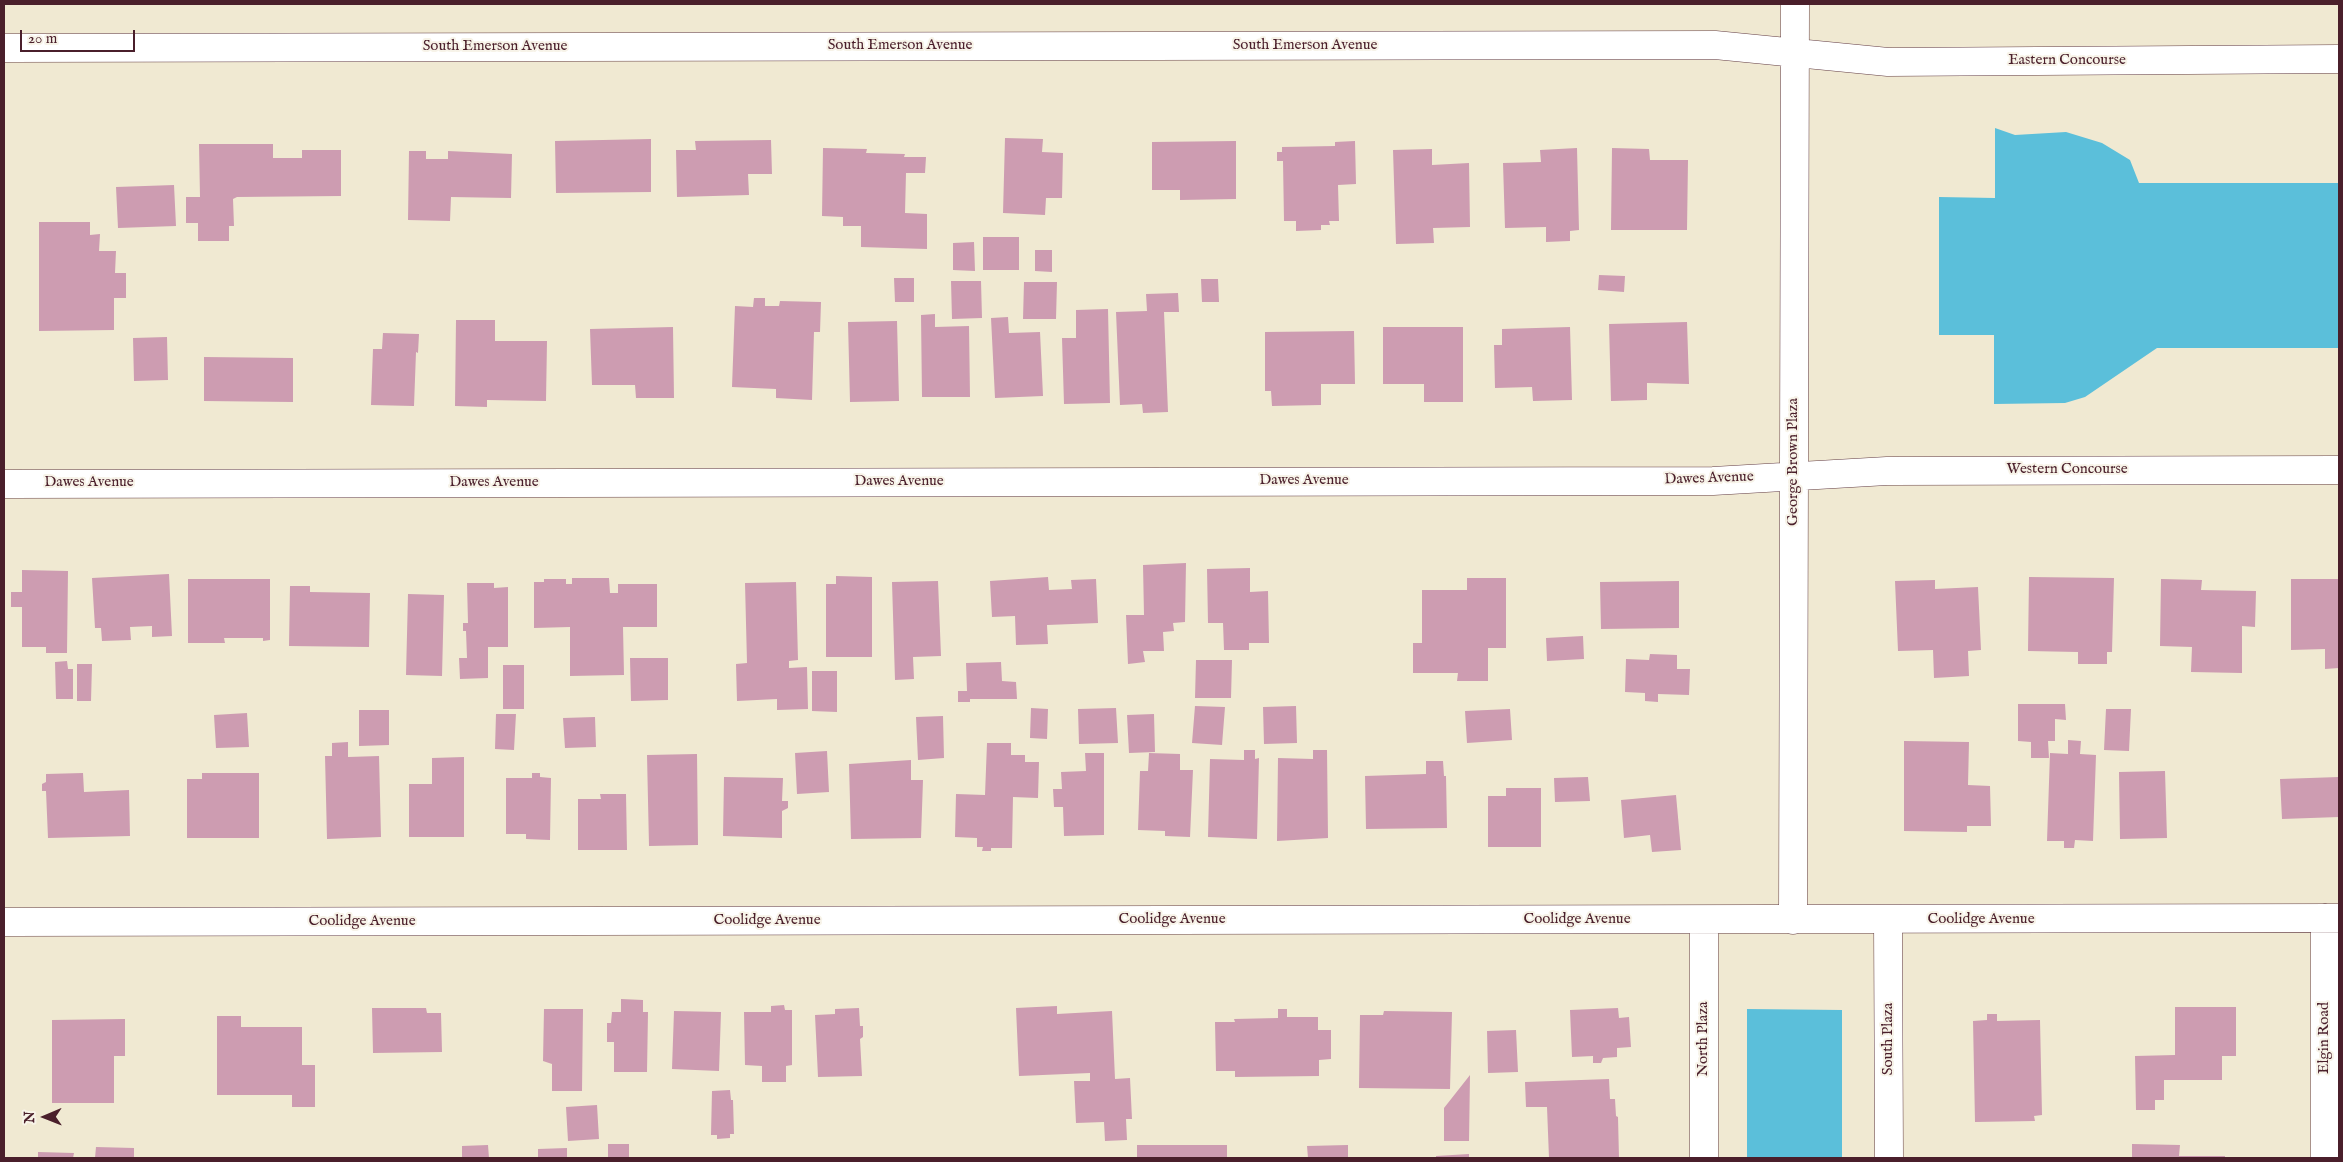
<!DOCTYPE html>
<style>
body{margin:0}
#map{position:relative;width:2343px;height:1162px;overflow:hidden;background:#f0e9d2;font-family:"IM FELL English",serif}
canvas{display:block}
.frame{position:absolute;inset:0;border:5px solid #4a1f2b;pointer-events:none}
.north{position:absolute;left:20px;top:1092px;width:50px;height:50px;-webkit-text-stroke:4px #f7f3e8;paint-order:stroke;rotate:269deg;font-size:14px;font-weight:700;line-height:20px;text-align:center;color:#4a1f2b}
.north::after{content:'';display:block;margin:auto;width:18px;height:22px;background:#4a1f2b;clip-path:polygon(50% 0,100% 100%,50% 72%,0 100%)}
.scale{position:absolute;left:20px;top:30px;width:115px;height:22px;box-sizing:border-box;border:2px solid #4a1f2b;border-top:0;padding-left:6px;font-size:15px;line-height:18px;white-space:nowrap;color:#4a1f2b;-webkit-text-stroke:4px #f7f3e8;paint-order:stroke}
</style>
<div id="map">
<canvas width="2343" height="1162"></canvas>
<div class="frame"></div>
<div class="north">N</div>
<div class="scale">20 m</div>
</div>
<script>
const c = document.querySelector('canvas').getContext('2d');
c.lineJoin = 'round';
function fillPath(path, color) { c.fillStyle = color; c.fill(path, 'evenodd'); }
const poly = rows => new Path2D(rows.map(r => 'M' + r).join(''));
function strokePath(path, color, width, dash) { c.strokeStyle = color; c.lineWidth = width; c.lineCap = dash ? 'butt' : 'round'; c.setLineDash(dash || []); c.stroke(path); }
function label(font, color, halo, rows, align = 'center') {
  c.font = font + ' "IM FELL English",serif'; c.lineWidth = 4; c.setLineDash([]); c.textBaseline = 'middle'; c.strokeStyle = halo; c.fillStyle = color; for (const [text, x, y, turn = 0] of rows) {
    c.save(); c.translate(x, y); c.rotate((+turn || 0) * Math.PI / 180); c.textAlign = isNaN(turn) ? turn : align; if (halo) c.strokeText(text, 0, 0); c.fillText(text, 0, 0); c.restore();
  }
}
fillPath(poly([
 [1995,128,2015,135,2066,132,2102,143,2130,160,2139,183,2339,183,2339,348,2157,348,2085,397,2065,403,1994,404,1994,335,1939,335,1939,197,1995,198],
 [1747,1009,1842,1010,1842,1158,1747,1158]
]), '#5bbfda');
fillPath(poly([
 [1005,138,1043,139,1042,152,1063,153,1062,198,1046,198,1045,215,1003,213],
 [651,139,651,192,556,193,555,141],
 [771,140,772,174,748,174,749,195,677,197,676,150,696,150,695,141],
 [1236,141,1236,199,1180,200,1180,190,1152,190,1152,142],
 [1355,141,1356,184,1338,185,1339,221,1329,221,1330,225,1321,225,1321,230,1296,231,1296,221,1284,221,1283,161,1277,161,1277,152,1282,152,1282,147,1335,146,1335,142],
 [199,144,273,144,273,158,302,158,302,150,341,150,341,196,237,197,233,199,234,226,229,226,229,241,198,241,198,223,186,223,186,197,200,197],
 [823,148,867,149,866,153,905,154,904,157,926,157,925,173,906,173,905,213,927,214,927,249,861,247,861,226,843,226,843,217,822,216],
 [1577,148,1579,230,1570,231,1570,241,1546,242,1546,227,1505,228,1503,163,1541,162,1540,150],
 [1612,148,1649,149,1650,160,1688,160,1687,230,1611,230],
 [1432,149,1432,165,1469,163,1470,227,1433,228,1434,243,1396,244,1393,150],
 [409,151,426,151,426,159,448,159,448,151,512,154,511,198,451,197,450,221,408,220],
 [174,185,176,226,118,228,116,187],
 [39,222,90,222,90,235,100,234,99,251,116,251,115,273,126,273,126,298,114,298,114,330,39,331],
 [983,237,1019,237,1019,270,983,270],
 [974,242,975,271,953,270,953,243],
 [1035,250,1052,250,1052,272,1035,271],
 [1599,275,1625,276,1624,292,1598,290],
 [894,278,914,278,914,302,895,302],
 [1201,279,1218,279,1219,302,1202,302],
 [951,281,981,281,982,318,952,319],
 [1024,282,1057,282,1056,319,1023,319],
 [1178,293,1179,312,1164,312,1168,412,1143,413,1142,404,1120,405,1116,312,1147,311,1146,294],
 [754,298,765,298,765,306,779,306,780,301,821,302,820,332,814,332,812,400,776,398,776,389,732,387,735,306,753,307],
 [1108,309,1110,403,1064,404,1062,338,1076,338,1076,310],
 [935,314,935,327,969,326,970,397,922,397,921,315],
 [1008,317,1009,333,1040,332,1043,396,995,398,991,318],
 [456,320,495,320,495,341,547,341,546,401,487,400,487,407,455,406],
 [897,321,899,401,850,402,848,322],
 [1687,322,1689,384,1647,383,1647,400,1611,401,1609,324],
 [673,327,674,398,636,398,635,385,592,385,590,329],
 [1383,327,1463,327,1463,402,1424,402,1424,384,1383,384],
 [1570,327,1572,400,1533,401,1532,387,1495,388,1494,345,1502,345,1502,329],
 [1354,331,1355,384,1321,384,1321,405,1272,406,1271,391,1265,391,1265,332],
 [383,333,419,334,418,353,416,352,414,406,371,405,373,349,382,349],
 [167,337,168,380,134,381,133,338],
 [204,357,293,358,293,402,204,401],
 [1186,563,1185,622,1173,623,1174,631,1163,632,1164,651,1143,651,1145,662,1128,664,1126,615,1144,615,1143,565],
 [1250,568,1250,592,1268,591,1269,643,1249,643,1249,650,1224,650,1223,623,1208,623,1207,569],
 [22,570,68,571,67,653,46,653,46,647,22,647,22,607,11,607,11,592,22,592],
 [169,574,172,636,152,637,152,626,130,627,131,640,102,641,101,628,95,628,92,578],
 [836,576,872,577,872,657,826,657,826,584,836,584],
 [1048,577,1049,590,1072,589,1071,580,1096,579,1098,623,1047,625,1048,644,1016,645,1015,616,992,617,990,581],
 [2029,577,2114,578,2112,652,2107,652,2107,664,2078,664,2078,652,2028,651],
 [572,578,609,578,610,593,618,593,618,584,657,584,657,627,623,627,624,675,570,676,570,627,534,628,534,582,544,582,544,579,566,579,566,584,572,584],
 [1467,578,1506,578,1506,648,1488,648,1488,681,1457,681,1458,673,1413,673,1413,643,1422,643,1422,590,1467,590],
 [188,579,270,579,270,640,263,641,263,638,224,638,225,643,188,643],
 [2161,579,2202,580,2201,590,2256,591,2255,627,2242,626,2242,673,2191,672,2192,647,2160,646],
 [2291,579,2339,579,2339,668,2325,669,2325,649,2291,650],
 [1935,580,1935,589,1978,587,1981,650,1968,651,1969,676,1934,678,1933,650,1898,651,1895,581],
 [938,581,941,656,913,657,914,679,895,680,892,582],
 [1679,581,1679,628,1601,629,1600,582],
 [796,582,798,660,789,661,789,668,807,667,808,709,777,710,777,699,737,701,736,664,747,663,745,583],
 [467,583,494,583,494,588,508,587,508,647,488,647,488,678,460,679,459,658,467,658,466,631,463,631,463,623,468,623],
 [290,586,310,586,310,592,370,593,369,647,289,646],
 [408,594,444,595,442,676,406,675],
 [1583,636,1584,659,1547,661,1546,638],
 [1650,654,1677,655,1677,669,1690,669,1689,695,1658,694,1658,702,1645,701,1645,693,1625,692,1626,659,1649,660],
 [630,658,668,658,668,700,631,701],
 [1196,660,1232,660,1231,698,1195,698],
 [67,661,68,669,73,669,73,699,56,699,55,662],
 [1001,662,1002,681,1016,682,1017,699,970,699,970,702,958,702,958,691,967,691,966,663],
 [77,664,92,664,91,701,77,701],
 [503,665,524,665,524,709,503,709],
 [812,671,837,671,837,712,812,711],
 [2018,704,2065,704,2066,720,2055,719,2055,741,2048,741,2049,758,2031,758,2031,742,2018,741],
 [1195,706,1225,707,1222,745,1192,743],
 [1296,706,1297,743,1264,744,1263,707],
 [1031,708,1048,709,1047,739,1030,738],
 [1116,708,1118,743,1079,744,1078,709],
 [1510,709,1512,740,1467,743,1465,711],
 [2106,709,2131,709,2129,751,2104,750],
 [359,710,389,710,389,745,359,746],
 [247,713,249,747,216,748,214,715],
 [496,714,516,714,514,750,495,749],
 [1154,714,1155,752,1129,753,1127,715],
 [943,716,944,758,918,760,916,717],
 [595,717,596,747,565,748,563,718],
 [2068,740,2081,741,2080,754,2096,755,2093,841,2075,840,2074,848,2064,848,2064,841,2047,841,2050,753,2068,754],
 [1904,741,1969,742,1968,785,1990,786,1991,826,1967,826,1967,832,1904,831],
 [348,742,348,757,379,756,381,837,327,839,325,756,332,756,332,743],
 [987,743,1011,743,1011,755,1025,755,1025,762,1039,762,1038,798,1013,797,1012,848,991,848,991,851,982,851,983,847,977,847,977,838,955,837,956,794,985,795],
 [1244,750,1255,750,1255,759,1259,758,1257,839,1208,837,1210,759,1244,760],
 [1313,750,1327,750,1328,838,1277,841,1278,758,1313,759],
 [827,751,829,792,797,794,795,753],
 [1085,753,1104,753,1104,835,1064,836,1063,807,1054,807,1053,789,1062,789,1061,772,1086,771],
 [1149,753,1180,754,1180,770,1193,770,1190,837,1165,836,1165,831,1138,830,1140,771,1148,771],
 [697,754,698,845,649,846,647,755],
 [464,757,464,837,409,837,409,784,432,784,432,758],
 [911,760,911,780,923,780,921,838,851,839,849,764],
 [1426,761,1443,761,1444,776,1446,776,1447,828,1366,829,1365,776,1426,774],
 [2165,771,2167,838,2120,839,2119,772],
 [83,773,84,792,129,790,130,836,48,838,46,791,42,791,42,784,46,782,46,774],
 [202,773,259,773,259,838,187,838,187,779,202,779],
 [532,773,540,773,540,777,551,778,550,840,526,839,526,834,506,834,506,778,532,778],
 [724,777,783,778,782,801,788,801,788,808,782,811,782,838,723,836],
 [1588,777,1590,801,1555,802,1554,778],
 [2339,777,2339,817,2282,819,2280,779],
 [1506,788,1541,788,1541,847,1488,847,1488,796,1506,796],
 [600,794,626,794,627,850,578,850,578,799,601,799],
 [1676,795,1681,850,1652,852,1650,835,1624,838,1621,800],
 [621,999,643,1000,643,1012,648,1012,647,1072,614,1072,614,1042,607,1042,607,1023,611,1023,612,1012,621,1012],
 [784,1005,785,1010,792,1010,792,1065,786,1066,786,1082,762,1082,762,1066,745,1065,744,1012,771,1012,771,1006],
 [1057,1006,1057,1014,1112,1011,1115,1079,1130,1078,1132,1119,1126,1119,1127,1140,1105,1141,1104,1122,1076,1123,1074,1081,1090,1081,1090,1073,1019,1076,1016,1008],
 [2175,1007,2236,1007,2236,1056,2222,1056,2222,1080,2164,1080,2164,1100,2155,1100,2155,1110,2136,1110,2135,1056,2175,1055],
 [372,1008,426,1008,427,1013,441,1013,442,1052,373,1053],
 [859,1008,860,1026,863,1026,863,1037,860,1039,862,1076,818,1077,815,1015,835,1014,835,1009],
 [1618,1008,1619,1018,1629,1017,1631,1047,1617,1048,1617,1057,1603,1058,1601,1063,1593,1063,1593,1056,1572,1057,1570,1010],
 [544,1009,583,1009,582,1091,552,1091,552,1064,543,1061],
 [1278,1009,1287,1009,1287,1017,1318,1017,1318,1030,1331,1030,1331,1059,1319,1060,1319,1076,1235,1077,1235,1071,1216,1071,1215,1022,1235,1022,1234,1019,1278,1018],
 [674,1011,721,1012,719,1071,672,1069],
 [1384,1011,1452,1012,1450,1089,1359,1088,1360,1015,1383,1015],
 [1987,1014,1997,1014,1997,1021,2040,1020,2042,1115,2034,1116,2035,1121,1975,1122,1973,1021,1987,1020],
 [217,1016,241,1016,241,1027,302,1027,302,1065,315,1065,315,1107,292,1107,292,1095,217,1095],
 [125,1019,125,1056,114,1056,114,1103,52,1103,52,1020],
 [1516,1030,1518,1072,1488,1073,1487,1031],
 [1470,1075,1469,1141,1444,1141,1444,1108],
 [1609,1079,1610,1099,1615,1099,1616,1116,1618,1117,1619,1158,1549,1158,1547,1107,1526,1107,1525,1082],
 [730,1090,731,1100,733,1100,734,1134,730,1134,730,1138,717,1139,717,1135,711,1135,712,1091],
 [597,1105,599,1139,568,1141,566,1107],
 [608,1144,629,1144,629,1158,608,1158],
 [2132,1144,2180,1145,2179,1156,2225,1156,2225,1158,2132,1158],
 [488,1145,489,1158,462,1158,462,1146],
 [1137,1145,1227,1145,1227,1158,1137,1158],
 [1348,1145,1348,1158,1308,1158,1307,1146],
 [96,1147,134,1148,134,1158,95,1158],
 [567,1148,567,1158,538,1158,538,1149],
 [38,1152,74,1153,73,1158,38,1158],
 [1469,1154,1469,1158,1436,1158,1436,1156]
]), '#cd9cb1');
const street = poly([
 [4,48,1715,45,1888,62,2339,59],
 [4,484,1713,481,1887,471,2339,470],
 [1704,920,1704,1158],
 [1793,920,1795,4],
 [1888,920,1889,1158],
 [4,922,2339,918],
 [2325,1158,2325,918]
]);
strokePath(street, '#633d44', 29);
strokePath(street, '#fff', 28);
label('15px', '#4a1f2b', '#f7f3e8', [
 ["South Emerson Avenue",900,46],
 ["South Emerson Avenue",1305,46],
 ["South Emerson Avenue",495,47],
 ["Eastern Concourse",2067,61],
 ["George Brown Plaza",1794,462,-90],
 ["Western Concourse",2067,470],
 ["Dawes Avenue",1709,479,-2],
 ["Dawes Avenue",1304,481],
 ["Dawes Avenue",899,482],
 ["Dawes Avenue",89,483],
 ["Dawes Avenue",494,483],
 ["Coolidge Avenue",1172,920],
 ["Coolidge Avenue",1577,920],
 ["Coolidge Avenue",1981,920],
 ["Coolidge Avenue",767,921],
 ["Coolidge Avenue",362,922],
 ["Elgin Road",2325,1038,-90],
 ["North Plaza",1704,1039,-90],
 ["South Plaza",1889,1039,-90]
]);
</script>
